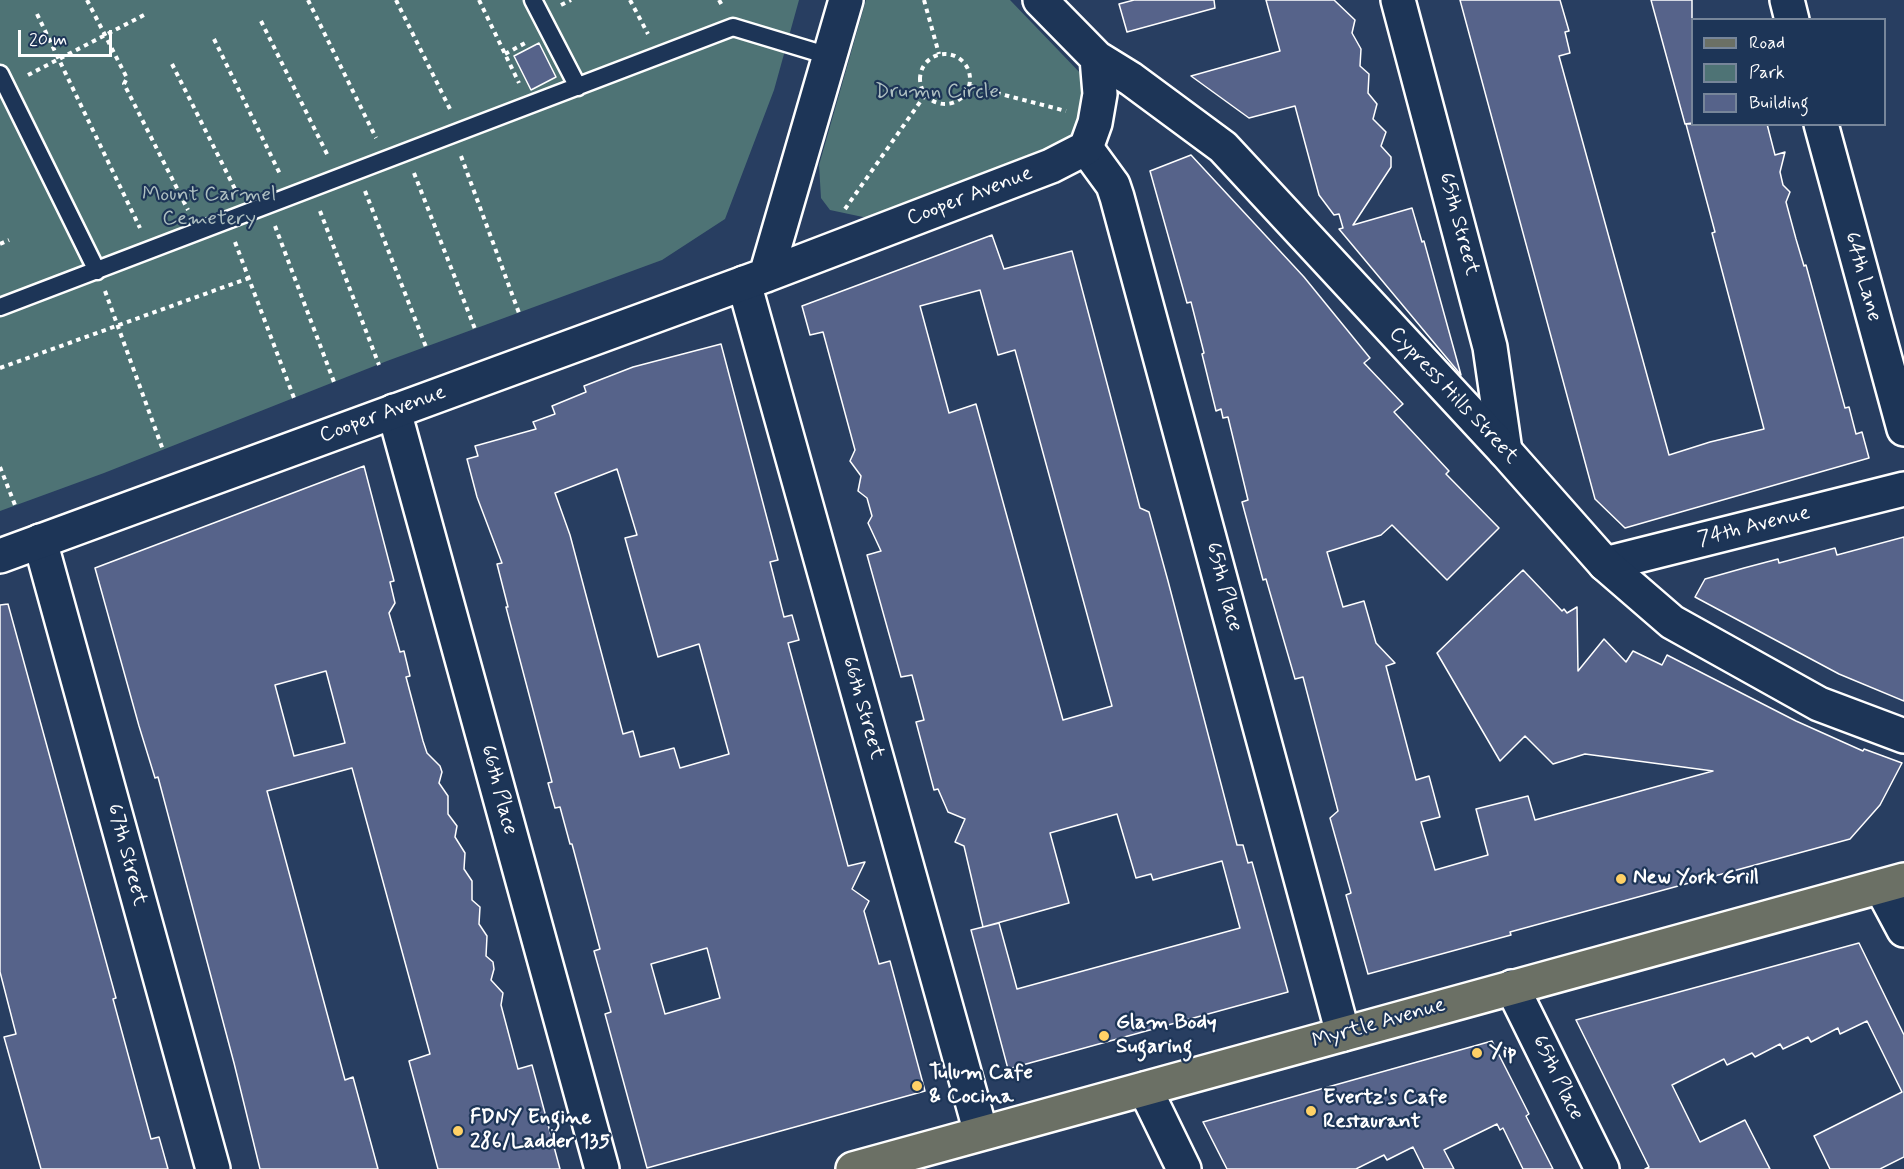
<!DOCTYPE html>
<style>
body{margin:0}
#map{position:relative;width:1904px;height:1169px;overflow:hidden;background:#283e61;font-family:Mynerve,sans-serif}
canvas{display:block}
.legend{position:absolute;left:1691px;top:18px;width:195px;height:108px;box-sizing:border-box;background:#1d3557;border:2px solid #77869a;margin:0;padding:8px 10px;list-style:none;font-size:18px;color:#fff}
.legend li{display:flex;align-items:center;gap:12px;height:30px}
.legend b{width:30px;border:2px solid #77869a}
.scale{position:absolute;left:18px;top:30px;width:94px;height:27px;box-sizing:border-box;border:3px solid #fff;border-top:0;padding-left:8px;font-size:18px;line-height:21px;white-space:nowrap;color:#fff;-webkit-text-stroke:4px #1d3557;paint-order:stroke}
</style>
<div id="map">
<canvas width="1904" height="1169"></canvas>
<ul class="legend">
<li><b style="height:8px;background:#6b7065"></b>Road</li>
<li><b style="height:16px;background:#4e7375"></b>Park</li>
<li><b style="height:16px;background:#56638a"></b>Building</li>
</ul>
<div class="scale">20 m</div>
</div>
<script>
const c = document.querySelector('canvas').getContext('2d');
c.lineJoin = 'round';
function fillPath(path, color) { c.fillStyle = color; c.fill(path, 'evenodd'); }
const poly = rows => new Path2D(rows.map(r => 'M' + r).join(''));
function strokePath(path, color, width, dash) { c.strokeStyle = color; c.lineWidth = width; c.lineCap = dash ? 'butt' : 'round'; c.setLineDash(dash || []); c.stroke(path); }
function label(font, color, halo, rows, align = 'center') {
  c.font = font + ' Mynerve,sans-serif'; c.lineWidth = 4.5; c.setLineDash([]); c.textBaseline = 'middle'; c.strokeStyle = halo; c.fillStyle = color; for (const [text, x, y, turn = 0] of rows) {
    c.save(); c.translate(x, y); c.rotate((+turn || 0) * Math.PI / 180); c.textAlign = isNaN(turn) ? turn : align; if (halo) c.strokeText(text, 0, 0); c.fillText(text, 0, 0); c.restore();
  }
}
fillPath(poly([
 [0,0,799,0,774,90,725,219,662,260,387,361,104,473,0,511],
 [866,0,1010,0,1084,77,1084,121,1072,134,1058,145,877,220,830,210,821,198,819,165]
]), '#4e7375');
const building = poly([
 [1134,0,1214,0,1215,8,1127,32,1119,4,1134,0],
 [1266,0,1334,0,1355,20,1352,33,1361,49,1360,66,1369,74,1368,93,1377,104,1373,119,1386,132,1381,146,1391,157,1391,167,1353,225,1412,208,1422,242,1424,241,1461,375,1339,229,1343,228,1339,214,1334,215,1319,195,1295,106,1249,118,1191,76,1280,51,1266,0],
 [1460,0,1560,0,1569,31,1565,32,1570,53,1559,56,1669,455,1710,442,1764,429,1712,233,1715,232,1686,124,1767,124,1775,155,1785,152,1780,172,1783,185,1790,192,1786,202,1796,239,1804,266,1806,265,1845,408,1849,407,1856,434,1862,432,1869,458,1625,528,1595,499,1460,0],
 [1651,0,1692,0,1692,123,1685,124,1651,0],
 [539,43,556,77,531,90,514,56,539,43],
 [1191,155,1304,277,1370,358,1364,363,1403,404,1394,412,1449,471,1446,474,1499,528,1447,580,1392,525,1381,535,1327,552,1343,607,1364,601,1376,643,1395,663,1386,666,1416,780,1429,776,1440,817,1421,822,1435,870,1488,855,1476,809,1528,796,1535,820,1713,771,1585,754,1553,764,1525,736,1500,761,1437,653,1523,570,1562,611,1564,609,1567,613,1577,607,1578,671,1604,639,1626,662,1633,651,1662,665,1667,655,1796,721,1863,751,1864,749,1902,763,1880,805,1850,839,1510,932,1511,935,1368,974,1346,895,1351,893,1330,818,1338,811,1303,677,1295,679,1266,579,1263,580,1242,502,1248,500,1228,417,1223,418,1221,409,1216,411,1202,354,1204,353,1191,302,1187,303,1150,171,1191,155],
 [992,235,1004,269,1072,251,1140,508,1149,512,1168,581,1237,845,1243,845,1248,863,1252,862,1288,992,1008,1069,971,930,999,923,1017,989,1240,928,1222,861,1153,880,1151,874,1136,878,1117,814,1050,833,1069,903,983,927,964,846,955,842,965,819,948,812,938,789,934,790,916,722,924,720,912,675,901,677,867,555,881,551,868,523,872,516,867,498,858,491,861,476,850,461,855,450,823,332,810,335,802,306,992,235],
 [980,290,998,355,1015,350,1112,706,1063,720,976,404,949,413,920,306,980,290],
 [721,344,778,560,770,562,784,617,792,615,799,640,788,643,848,866,865,862,852,889,869,901,864,911,879,964,890,961,925,1091,647,1168,605,1014,611,1012,594,951,600,949,572,844,570,844,560,807,555,808,548,783,552,782,506,607,508,607,497,564,502,563,477,497,467,459,478,456,475,446,536,429,533,422,555,414,552,406,586,392,584,386,633,367,721,344],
 [617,469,637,535,625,538,658,657,699,644,729,754,680,768,674,748,640,757,633,731,623,734,570,535,555,493,617,469],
 [707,948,720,998,665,1014,651,964,707,948],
 [364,466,394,581,390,582,395,603,389,613,400,652,404,651,410,676,406,677,423,741,427,753,440,766,442,772,439,783,448,796,448,814,457,826,455,837,465,853,464,869,472,881,472,900,480,907,479,924,487,936,486,956,493,962,494,969,491,980,503,993,501,1005,518,1069,532,1065,560,1169,438,1169,409,1061,430,1054,352,768,267,791,345,1080,353,1077,378,1169,260,1169,234,1063,158,777,155,778,139,726,95,568,364,466],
 [326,671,345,743,294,756,275,685,326,671],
 [1904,537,1904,701,1839,674,1695,597,1705,579,1744,568,1778,559,1779,563,1835,548,1837,555,1904,537],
 [8,604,116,998,113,999,151,1139,159,1137,168,1169,41,1169,4,1037,16,1034,0,972,0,605,8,604],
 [1859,943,1904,1035,1904,1157,1880,1169,1830,1169,1814,1136,1902,1092,1867,1021,1840,1034,1838,1028,1811,1042,1808,1037,1783,1049,1780,1044,1755,1057,1752,1053,1727,1065,1724,1059,1672,1085,1700,1142,1745,1120,1770,1169,1645,1169,1649,1167,1576,1020,1859,943],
 [1492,1041,1529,1114,1526,1116,1553,1169,1523,1169,1503,1128,1500,1130,1497,1124,1444,1150,1454,1169,1424,1169,1413,1147,1387,1160,1384,1155,1356,1169,1227,1169,1203,1122,1492,1041]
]);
fillPath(building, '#56638a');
strokePath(building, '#fff', 1.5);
const lane = poly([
 [533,0,578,87],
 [0,74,97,271],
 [0,307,733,27,829,56]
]);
const street = poly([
 [1398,0,1490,347,1505,451],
 [1787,0,1792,20],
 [1821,124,1904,429],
 [1086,148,1113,185,1117,197,1343,1034],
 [744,283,981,1133],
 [394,411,602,1169],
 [40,541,213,1169],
 [1605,564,1904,489],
 [1881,887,1904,930],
 [1512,987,1602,1169],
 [1145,1089,1184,1169]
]);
const secondary = poly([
 [1040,0,1097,58,1131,79,1223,147,1505,451,1605,564,1672,622,1819,704,1904,736],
 [766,275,846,0],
 [0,556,766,275,1051,166,1086,148,1095,123,1100,94,1097,58]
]);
const primary = poly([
 [853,1169,1904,880]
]);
strokePath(lane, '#fff', 21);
strokePath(street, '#fff', 38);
strokePath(secondary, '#fff', 38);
strokePath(primary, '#fff', 38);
strokePath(poly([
 [87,0,127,78,124,84,188,210],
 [308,0,376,138],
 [396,0,450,109],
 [479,0,519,83],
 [630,0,648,34],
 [719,0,723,7],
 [924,0,939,54],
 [561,5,571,0],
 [37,14,140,228],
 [261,21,328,156],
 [214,39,280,174],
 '920 79a25 25 0 1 1 50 0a25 25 0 1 1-50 0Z',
 [505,54,527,42],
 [172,64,236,191],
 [28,75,144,15],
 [970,86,1066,111],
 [461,156,519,313],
 [414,173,475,329],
 [365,191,426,347],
 [845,209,925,95],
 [320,211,379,365],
 [275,226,334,382],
 [235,242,294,398],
 [0,244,9,240],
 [105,291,163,450],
 [0,368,249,278],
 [0,467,15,505]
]), '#fff', 4, [4.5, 4.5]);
strokePath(lane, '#1d3557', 16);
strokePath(street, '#1d3557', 33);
strokePath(secondary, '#1d3557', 33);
strokePath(primary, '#6b7065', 33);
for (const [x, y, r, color] of [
 [1621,879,6,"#ffd166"],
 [1104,1036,6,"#ffd166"],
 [1477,1053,6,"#ffd166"],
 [917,1086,6,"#ffd166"],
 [1311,1111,6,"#ffd166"],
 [458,1131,6,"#ffd166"]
]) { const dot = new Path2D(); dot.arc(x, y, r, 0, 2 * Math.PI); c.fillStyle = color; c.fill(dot); strokePath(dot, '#1d3557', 2); }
label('21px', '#afc0c1', '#1d3557', [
 ["Drumn Circle",937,93],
 ["Mount Carmel",209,196],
 ["Cemetery",209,220]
]);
label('21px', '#fff', '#1d3557', [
 ["Cooper Avenue",970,197,-21],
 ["65th Street",1458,224,75],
 ["64th Lane",1862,277,75],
 ["Cypress Hills Street",1453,396,47],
 ["Cooper Avenue",383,415,-20],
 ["74th Avenue",1754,527,-14],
 ["65th Place",1223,587,75],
 ["66th Street",862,708,74],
 ["66th Place",498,790,75],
 ["67th Street",126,855,75],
 ["Myrtle Avenue",1379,1024,-16],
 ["65th Place",1557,1078,64]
]);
label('bold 21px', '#fff', '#1d3557', [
 ["New York Grill",1633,879],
 ["Glam Body",1116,1024],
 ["Sugaring",1116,1048],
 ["Yip",1489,1053],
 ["Tulum Cafe",929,1074],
 ["& Cocina",929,1098],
 ["Evertz's Cafe",1323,1099],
 ["Restaurant",1323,1123],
 ["FDNY Engine",470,1119],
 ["286/Ladder 135",470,1143]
], 'left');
</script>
